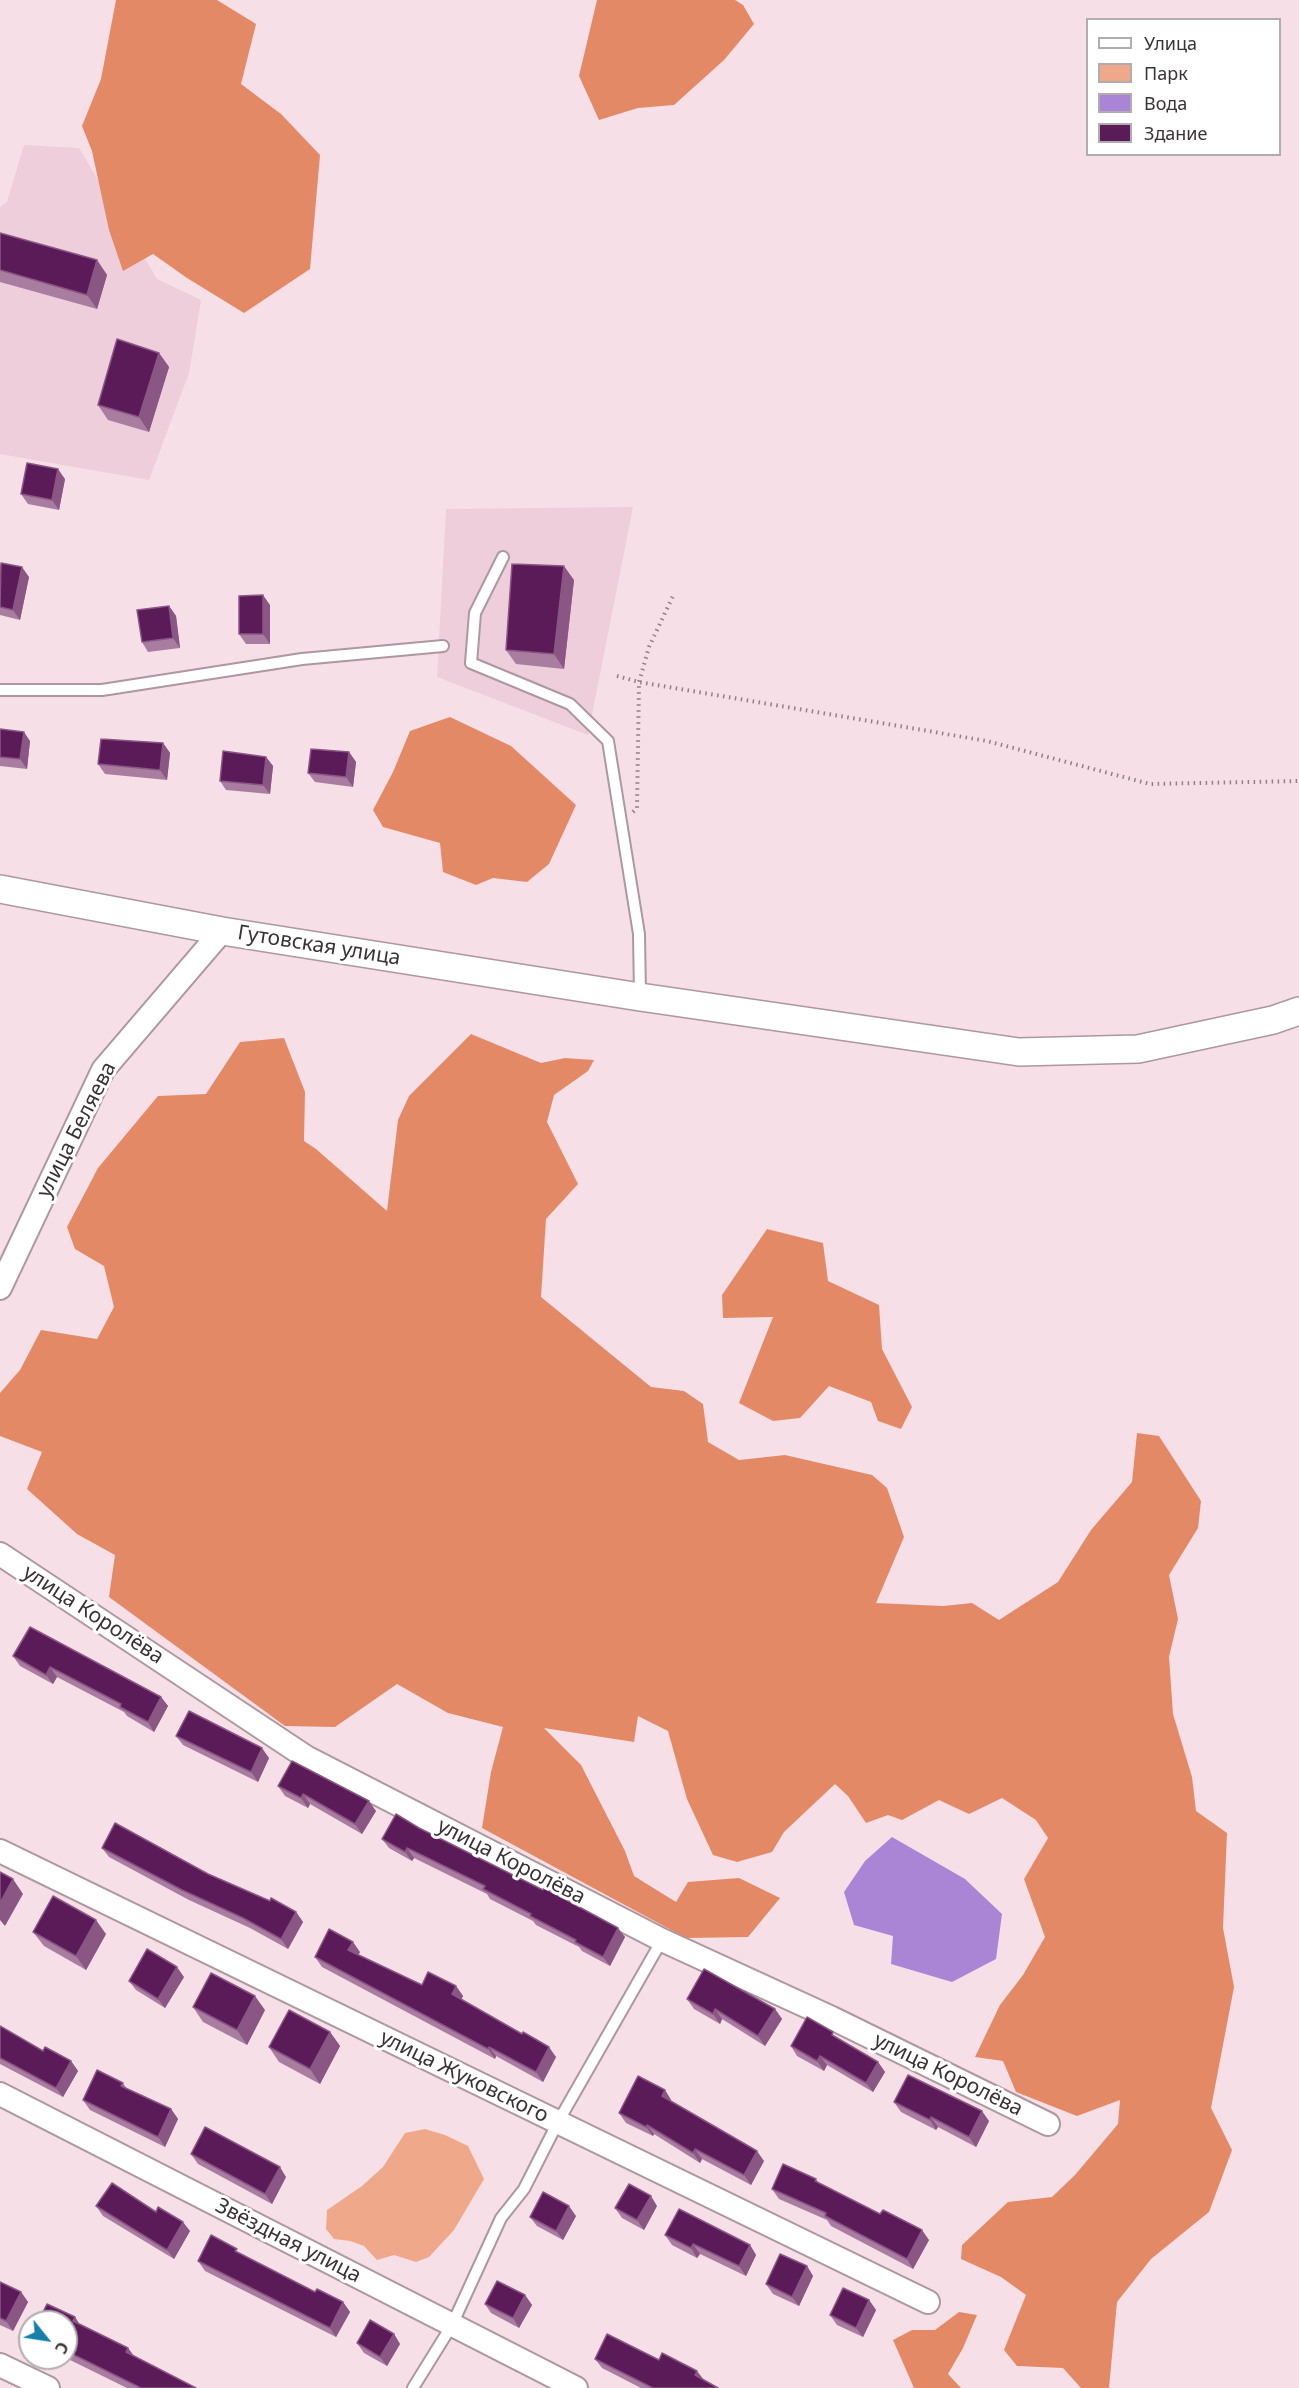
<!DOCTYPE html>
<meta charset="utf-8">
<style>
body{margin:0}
#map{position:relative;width:1299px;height:2388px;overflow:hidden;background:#f7dfe8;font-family:"Noto Sans",sans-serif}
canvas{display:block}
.legend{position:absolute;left:1086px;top:18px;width:195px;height:138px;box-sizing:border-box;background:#fff;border:2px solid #b1adae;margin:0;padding:8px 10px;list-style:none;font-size:18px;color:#3b3235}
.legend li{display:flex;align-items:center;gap:12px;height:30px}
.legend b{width:30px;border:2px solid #b1adae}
.north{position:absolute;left:18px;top:2310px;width:60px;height:60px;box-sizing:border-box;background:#fff;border:2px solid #b1adae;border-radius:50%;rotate:120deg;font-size:16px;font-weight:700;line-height:24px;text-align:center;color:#3b3235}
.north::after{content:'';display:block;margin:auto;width:21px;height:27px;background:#1680a9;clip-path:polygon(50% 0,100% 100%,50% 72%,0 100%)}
</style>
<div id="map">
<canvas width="1299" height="2388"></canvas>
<ul class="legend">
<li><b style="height:8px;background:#fff"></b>Улица</li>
<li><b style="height:16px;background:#f0a88b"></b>Парк</li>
<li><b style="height:16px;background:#aa85d6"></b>Вода</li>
<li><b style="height:16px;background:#5b1b59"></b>Здание</li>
</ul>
<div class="north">С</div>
</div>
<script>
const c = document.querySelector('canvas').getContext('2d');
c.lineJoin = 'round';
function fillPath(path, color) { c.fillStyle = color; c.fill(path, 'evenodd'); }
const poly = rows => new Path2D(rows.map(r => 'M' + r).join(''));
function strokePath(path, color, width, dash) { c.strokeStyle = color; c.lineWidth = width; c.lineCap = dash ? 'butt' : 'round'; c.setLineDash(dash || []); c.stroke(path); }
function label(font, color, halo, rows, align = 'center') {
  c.font = font + ' "Noto Sans",sans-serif'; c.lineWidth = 6; c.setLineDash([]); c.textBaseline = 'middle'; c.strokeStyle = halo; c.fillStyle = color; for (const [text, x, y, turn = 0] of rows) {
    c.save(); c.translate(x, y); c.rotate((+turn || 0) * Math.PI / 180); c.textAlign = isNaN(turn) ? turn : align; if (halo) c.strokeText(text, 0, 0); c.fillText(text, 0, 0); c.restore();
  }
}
fillPath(poly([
 [24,145,79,148,157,279,201,300,189,373,149,480,0,454,0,207,7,202],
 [633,507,588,735,437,677,446,509]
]), '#edceda');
fillPath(poly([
 [425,2129,445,2135,468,2146,484,2179,454,2230,429,2257,416,2262,394,2255,377,2260,364,2246,350,2241,334,2239,326,2229,327,2210,362,2186,383,2167,405,2133]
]), '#f0a88b');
fillPath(poly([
 [116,0,217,0,256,24,241,84,281,114,320,155,310,269,244,313,187,278,153,254,123,271,109,230,92,151,82,126,101,79],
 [597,0,735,0,743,5,754,24,724,60,674,105,638,108,599,120,579,76],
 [450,717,511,746,576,805,549,864,527,882,493,878,476,885,443,872,440,843,383,827,373,810,393,772,410,731],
 [471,1034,541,1063,565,1058,594,1060,588,1071,554,1095,547,1122,578,1184,546,1219,541,1297,651,1387,684,1391,703,1404,708,1442,739,1460,785,1455,872,1475,887,1488,904,1537,876,1603,943,1606,972,1603,999,1620,1058,1582,1091,1530,1132,1482,1137,1433,1159,1436,1201,1501,1198,1528,1169,1575,1178,1619,1169,1657,1173,1714,1192,1777,1196,1811,1227,1833,1223,1928,1234,1987,1211,2108,1232,2150,1209,2212,1151,2259,1117,2302,1109,2388,1081,2388,1063,2368,1017,2366,1004,2350,1026,2295,1001,2277,961,2259,962,2245,1008,2202,1052,2197,1075,2175,1118,2124,1120,2100,1077,2116,1016,2092,1003,2061,975,2057,1000,2005,1023,1975,1045,1937,1024,1879,1048,1838,1036,1820,1002,1798,969,1814,939,1800,902,1820,888,1815,866,1823,848,1796,835,1784,784,1832,772,1852,737,1862,713,1855,687,1799,668,1731,638,1716,634,1742,544,1728,581,1765,625,1851,634,1876,676,1902,688,1882,739,1878,780,1898,748,1937,686,1938,482,1828,491,1772,503,1727,448,1713,397,1684,335,1727,285,1726,109,1597,115,1555,77,1534,27,1489,42,1452,0,1436,0,1393,20,1370,41,1330,97,1339,114,1307,104,1266,75,1249,67,1227,98,1168,158,1096,206,1094,240,1042,284,1038,305,1092,304,1141,316,1149,387,1211,398,1120,409,1096],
 [767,1229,823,1243,828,1281,879,1305,882,1349,912,1407,901,1429,878,1421,871,1402,829,1386,800,1418,773,1421,739,1403,773,1317,723,1318,722,1295],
 [959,2312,977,2315,963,2348,948,2374,961,2388,914,2388,893,2340,912,2330,935,2330]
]), '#e48965');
fillPath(poly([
 [892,1837,965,1879,1002,1914,996,1959,952,1982,891,1964,893,1936,854,1925,844,1892,865,1861]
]), '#aa85d6');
const service = poly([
 [503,557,475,613,471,663,570,704,608,741,639,934,640,996],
 [0,690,102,690,302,659,443,646],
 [413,2388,452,2325,501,2218,524,2189,558,2122,662,1940]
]);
const minor = poly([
 [0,1288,103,1070,222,931],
 [0,1554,306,1757,662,1940,832,2018,1048,2124],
 [0,1851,928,2302],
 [0,2094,576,2388],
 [0,2365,48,2388]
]);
const tertiary = poly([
 [0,889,222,931,640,997,1019,1052,1138,1049,1273,1020,1299,1011]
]);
strokePath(service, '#ad97a0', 14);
strokePath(minor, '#ad97a0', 26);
strokePath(tertiary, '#ad97a0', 30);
strokePath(poly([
 [617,676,639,682,987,741,1150,784,1299,781],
 [633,812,637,808,639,682,649,647,673,596]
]), '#908186', 4, [1.5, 4.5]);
strokePath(service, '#fff', 10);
strokePath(minor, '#fff', 22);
strokePath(tertiary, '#fff', 27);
fillPath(poly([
 [0,233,97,260,107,275,97,309,0,282],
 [159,353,169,367,149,432,108,420,98,405],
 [65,479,59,510,28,504,21,494],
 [0,565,29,577,20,620,0,615],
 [574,580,564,669,516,664,506,650],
 [270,605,270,644,246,644,239,634],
 [169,606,176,616,180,648,148,652,142,642],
 [0,729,30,741,27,769,0,766],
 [163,743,170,753,167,780,105,774,98,764],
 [349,752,356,762,353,787,315,782,308,773],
 [266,757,273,766,270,794,226,790,220,781],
 [13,1656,161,1697,168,1706,154,1732,127,1716,124,1712,57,1677,53,1684,20,1666],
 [176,1736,269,1758,258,1782,183,1745],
 [278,1786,376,1811,362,1834,310,1804,308,1808,285,1796],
 [419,1828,625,1937,610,1966,582,1951,579,1947,536,1925,533,1921,490,1899,487,1894,414,1858,412,1861,389,1848,382,1839],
 [102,1848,208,1874,270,1901,296,1912,303,1922,288,1949,250,1928,189,1900,109,1857],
 [33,1932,106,1934,86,1970,44,1946],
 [360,1952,358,1955,422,1985,456,1986,463,1996,461,2000,556,2057,543,2082,496,2056,495,2059,322,1967,315,1957],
 [184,1977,165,2008,136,1990,129,1981],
 [687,1999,775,2009,782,2019,765,2046,722,2019,720,2024,694,2009],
 [193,2007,265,2010,247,2045,203,2022],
 [0,2026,43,2051,71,2061,78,2071,63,2097,0,2064],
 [330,2032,340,2046,320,2084,279,2062,269,2047],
 [837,2038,878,2062,885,2072,873,2092,827,2065,824,2071,797,2056,791,2046],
 [123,2083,127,2089,171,2109,178,2119,165,2147,90,2110,83,2100],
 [665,2090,671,2100,671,2101,764,2161,751,2185,702,2159,700,2163,654,2134,653,2136,626,2123,619,2113],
 [894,2102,989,2121,976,2147,938,2127,936,2130,901,2112],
 [191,2154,286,2177,272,2204,198,2164],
 [816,2179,819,2183,929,2240,913,2269,831,2226,827,2220,779,2199,772,2189],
 [96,2206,156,2212,190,2231,174,2259,103,2216],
 [657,2206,644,2230,622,2218,615,2208],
 [576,2216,563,2240,537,2226,530,2217],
 [665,2235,750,2245,756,2255,746,2276,700,2254,697,2258,672,2245],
 [240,2254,315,2292,343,2302,350,2312,336,2337,205,2271,198,2261],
 [807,2266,813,2276,799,2306,773,2294,766,2284],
 [0,2282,21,2292,28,2302,13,2331,0,2325],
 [525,2295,532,2305,519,2328,491,2313,485,2304],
 [869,2300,876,2310,863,2337,837,2325,830,2315],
 [75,2317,80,2325,128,2348,134,2356,196,2388,127,2388,66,2358,66,2322],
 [394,2334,400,2344,387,2366,364,2353,357,2343],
 [595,2359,659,2360,704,2380,718,2388,641,2388,602,2368]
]), '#a97da0');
fillPath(poly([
 [97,260,107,275,97,309,87,295],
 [159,353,169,367,149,432,139,417],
 [58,469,65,479,59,510,52,500],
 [564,566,574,580,564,669,554,654],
 [22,567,29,577,20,620,13,610],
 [263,595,270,605,270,644,263,634],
 [169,606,176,616,180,648,173,638],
 [24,732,30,741,27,769,20,759],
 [163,743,170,753,167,780,160,770],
 [349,752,356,762,353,787,346,777],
 [266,757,273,766,270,794,263,785],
 [50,1667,57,1677,53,1684,46,1675],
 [161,1697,168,1706,154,1732,148,1722],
 [262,1748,269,1758,258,1782,251,1772],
 [303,1794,310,1804,308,1808,301,1798],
 [369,1801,376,1811,362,1834,355,1824],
 [407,1848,414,1858,412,1861,405,1852],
 [13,1879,23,1894,5,1926,0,1920,0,1903],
 [296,1912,303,1922,288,1949,281,1939],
 [96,1920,106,1934,86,1970,76,1956],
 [618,1928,625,1937,610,1966,603,1957],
 [353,1942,360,1952,355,1960,348,1950],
 [177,1967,184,1977,165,2008,158,1999],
 [456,1986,463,1996,459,2004,452,1994],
 [255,1996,265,2010,247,2045,237,2030],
 [715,2009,722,2019,720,2024,713,2014],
 [775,2009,782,2019,765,2046,758,2036],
 [330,2032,340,2046,320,2084,310,2069],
 [489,2047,496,2056,495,2059,488,2049],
 [549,2047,556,2057,543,2082,536,2072],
 [820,2056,827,2065,824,2071,817,2061],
 [71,2061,78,2071,63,2097,56,2088],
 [878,2062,885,2072,873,2092,866,2083],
 [665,2090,671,2100,669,2105,662,2096],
 [171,2109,178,2119,165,2147,158,2137],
 [982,2111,989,2121,976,2147,969,2137],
 [931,2117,938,2127,936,2130,930,2120],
 [647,2125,654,2134,653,2136,646,2127],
 [695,2149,702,2159,700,2163,693,2153],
 [757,2151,764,2161,751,2185,744,2175],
 [280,2167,286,2177,272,2204,265,2194],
 [651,2196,657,2206,644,2230,637,2220],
 [569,2206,576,2216,563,2240,556,2231],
 [183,2222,190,2231,174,2259,167,2250],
 [922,2230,929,2240,913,2269,907,2259],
 [693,2244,700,2254,697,2258,691,2248],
 [750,2245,756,2255,746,2276,739,2266],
 [807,2266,813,2276,799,2306,792,2297],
 [21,2292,28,2302,13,2331,6,2321],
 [525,2295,532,2305,519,2328,513,2318],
 [869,2300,876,2310,863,2337,856,2328],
 [343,2302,350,2312,336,2337,330,2328],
 [75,2317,81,2327,73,2321],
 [394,2334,400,2344,387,2366,380,2357],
 [128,2348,135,2358,126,2352],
 [697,2371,704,2380,695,2375]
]), '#8a5684');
const building = poly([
 [0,233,97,260,87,295,0,270,0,233],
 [117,339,159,353,139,417,98,405,117,339],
 [27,463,58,469,52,500,21,494,27,463],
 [1,563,22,567,13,610,0,607,1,563],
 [512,564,564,566,554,654,506,650,512,564],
 [263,595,263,634,239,634,239,596,263,595],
 [169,606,173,638,142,642,137,610,169,606],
 [0,729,24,732,20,759,0,757,0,729],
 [101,739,163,743,160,770,98,764,101,739],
 [311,749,349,752,346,777,308,773,311,749],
 [223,751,266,757,263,785,220,781,223,751],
 [30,1627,161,1697,148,1722,120,1707,121,1704,50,1667,46,1675,13,1656,30,1627],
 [189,1711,262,1748,251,1772,176,1736,189,1711],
 [292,1761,369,1801,355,1824,303,1794,301,1798,278,1786,292,1761],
 [396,1814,419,1828,543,1890,544,1888,618,1928,603,1957,575,1942,576,1940,530,1916,531,1914,483,1889,485,1886,407,1848,405,1852,382,1839,396,1814],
 [115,1823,208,1874,270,1901,271,1898,296,1912,281,1939,243,1918,182,1890,102,1848,115,1823],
 [0,1872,13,1879,0,1903,0,1872],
 [53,1896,96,1920,76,1956,33,1932,53,1896],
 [329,1929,353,1942,348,1950,422,1985,428,1972,456,1986,452,1994,522,2034,523,2032,549,2047,536,2072,489,2047,488,2049,315,1957,329,1929],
 [147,1949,177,1967,158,1999,129,1981,147,1949],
 [704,1969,775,2009,758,2036,715,2009,713,2014,687,1999,704,1969],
 [211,1973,255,1996,237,2030,193,2007,211,1973],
 [289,2010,330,2032,310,2069,269,2047,289,2010],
 [807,2017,833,2032,832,2035,878,2062,866,2083,820,2056,817,2061,791,2046,807,2017],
 [0,2026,43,2051,45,2047,71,2061,56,2088,0,2058,0,2026],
 [97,2070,123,2083,121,2086,171,2109,158,2137,83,2100,97,2070],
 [908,2075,982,2111,969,2137,931,2117,930,2120,894,2102,908,2075],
 [638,2076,665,2090,662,2096,757,2151,744,2175,695,2149,693,2153,647,2125,646,2127,619,2113,638,2076],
 [205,2127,280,2167,265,2194,191,2154,205,2127],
 [783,2164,816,2179,815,2181,880,2214,883,2210,922,2230,907,2259,825,2216,826,2213,772,2189,783,2164],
 [112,2183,156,2212,158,2207,183,2222,167,2250,96,2206,112,2183],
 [629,2184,651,2196,637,2220,615,2208,629,2184],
 [543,2192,569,2206,556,2231,530,2217,543,2192],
 [679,2209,750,2245,739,2266,693,2244,691,2248,665,2235,679,2209],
 [211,2235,237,2249,235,2251,315,2292,317,2289,343,2302,330,2328,198,2261,211,2235],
 [780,2254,807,2266,792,2297,766,2284,780,2254],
 [497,2281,525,2295,513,2318,485,2304,497,2281],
 [0,2282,21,2292,6,2321,0,2318,0,2282],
 [843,2288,869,2300,856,2328,830,2315,843,2288],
 [47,2304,75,2317,73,2321,128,2348,126,2352,196,2388,141,2388,66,2351,66,2322,38,2322,47,2304],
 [370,2320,394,2334,380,2357,357,2343,370,2320],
 [607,2334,659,2360,662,2353,697,2371,695,2375,718,2388,653,2388,595,2359,607,2334]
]);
fillPath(building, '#5b1b59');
strokePath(building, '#8a5684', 1.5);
label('21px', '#3b3235', '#fff', [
 ["Гутовская улица",319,946,9],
 ["улица Беляева",77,1130,-63],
 ["улица Королёва",93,1615,33],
 ["улица Королёва",511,1862,27],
 ["улица Королёва",948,2075,26],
 ["улица Жуковского",464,2077,26],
 ["Звёздная улица",288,2241,27]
]);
</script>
